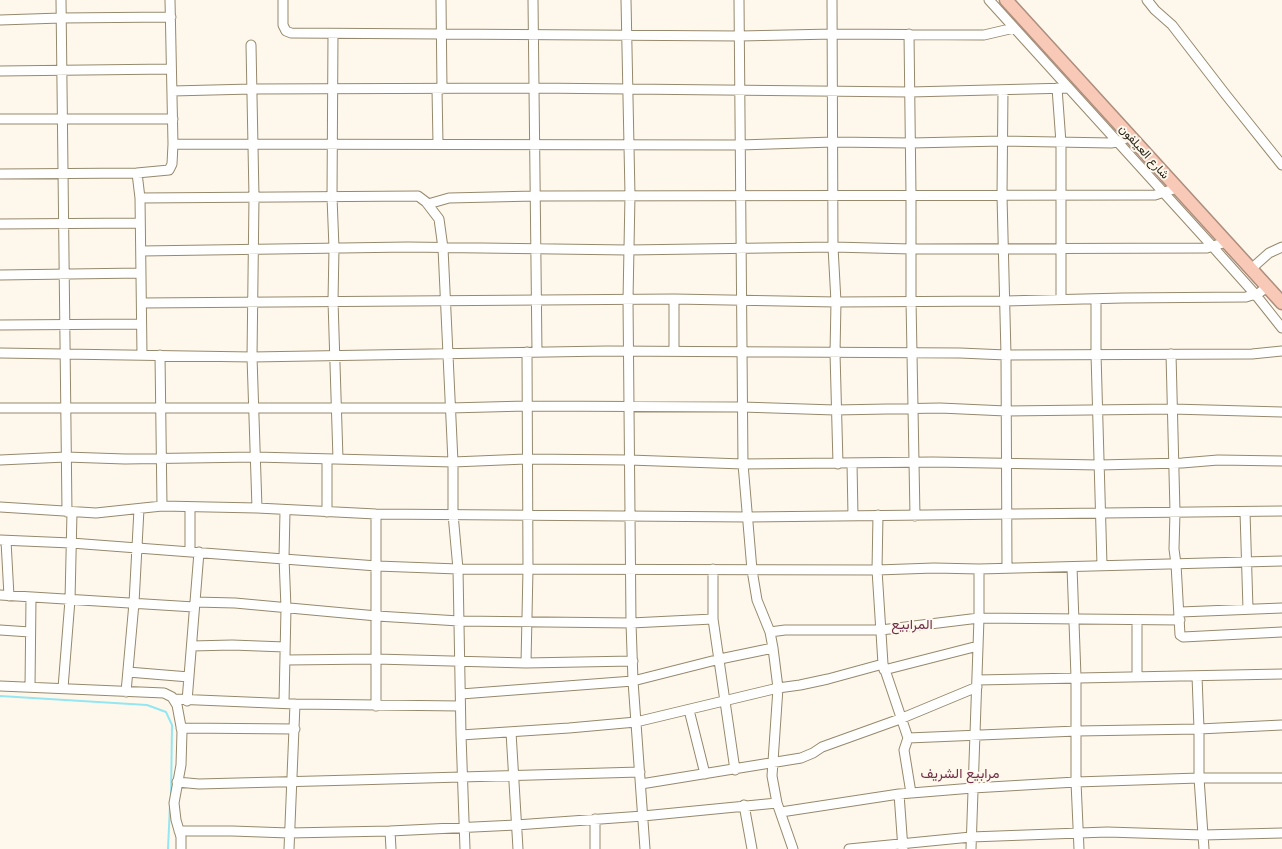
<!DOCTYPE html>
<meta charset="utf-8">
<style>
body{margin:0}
canvas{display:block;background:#fef8ec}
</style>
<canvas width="1282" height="849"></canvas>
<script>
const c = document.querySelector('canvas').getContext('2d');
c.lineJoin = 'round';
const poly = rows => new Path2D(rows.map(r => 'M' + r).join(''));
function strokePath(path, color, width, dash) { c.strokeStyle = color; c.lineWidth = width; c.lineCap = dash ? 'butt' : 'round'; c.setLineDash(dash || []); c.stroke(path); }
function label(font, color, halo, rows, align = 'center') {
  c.font = font + ' "Roboto Serif",Vazirmatn,serif'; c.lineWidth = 4; c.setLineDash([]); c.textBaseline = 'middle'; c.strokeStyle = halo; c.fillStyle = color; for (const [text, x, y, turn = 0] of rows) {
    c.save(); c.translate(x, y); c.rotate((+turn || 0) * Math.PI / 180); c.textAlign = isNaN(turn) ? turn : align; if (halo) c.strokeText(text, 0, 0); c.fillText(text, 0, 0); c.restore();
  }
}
strokePath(poly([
 [0,696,147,705,166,712,172,725,171,798],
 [168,849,170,805]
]), '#94e6f2', 2);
const minor = poly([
 [61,0,67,512],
 [283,0,283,25,286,31,291,33,740,36,833,34,984,35,1014,28],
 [441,0,442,89],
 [533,0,537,352],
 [626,0,630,195,628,300,631,623,633,681,645,849],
 [739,0,743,464,752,570,757,600,770,632,773,648,778,688,772,776,777,803,793,849],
 [832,0,833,247,836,302,835,353,838,464],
 [989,0,1213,247,1255,294,1282,328],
 [1147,0,1155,10,1172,25,1226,95,1282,165],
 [0,20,61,18,171,17],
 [333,34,332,197,334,248,333,301,338,459],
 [909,34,911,195,911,300,915,516],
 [251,45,254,197,252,357,257,508],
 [0,71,171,69],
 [1057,88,1061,143,1061,299],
 [437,89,438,144],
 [1003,90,1002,196,1006,355,1007,568],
 [172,91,252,89,535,88,910,92,1069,88],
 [0,119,173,119],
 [173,144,740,145,833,142,911,143,1002,141,1111,143,1118,142,1130,136],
 [137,173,140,198,142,355],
 [0,174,137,173,169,170,172,164,173,144,170,0],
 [140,198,418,196,426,202,439,219,443,248,453,462,453,514,458,569,461,735,465,849],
 [428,204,449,198,535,196,1155,195,1177,188],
 [0,224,140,223],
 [142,251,408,247,628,250,833,247,911,249,1207,248,1226,242],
 [1251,269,1269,253,1282,247],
 [0,275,141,273],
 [674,299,674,351],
 [1096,299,1096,354,1102,565],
 [142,303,674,299,836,302,1005,301,1123,298,1246,297,1259,293,1267,287],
 [0,325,141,324],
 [0,353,252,357,607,351,960,353,1006,355,1252,354,1282,351],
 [1171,354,1175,512,1174,549,1176,564,1180,635,1183,637,1282,632],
 [160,355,162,506],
 [0,408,450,408,526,406,742,407,835,410,940,408,1006,411,1172,409,1282,412],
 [0,460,66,457,125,459,255,457,453,462,526,459,629,460,743,464,933,462,1099,465,1182,463,1218,460,1282,461],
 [852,463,853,516],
 [0,507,96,513,162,506,257,508,376,514,748,517,1282,511],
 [190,508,190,551],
 [327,512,327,459],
 [1245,512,1248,609],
 [878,515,877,570,883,664,908,738,904,750,911,793],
 [0,540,71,543,377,566,458,569,877,570,934,568,979,569,1282,561],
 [6,541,9,596],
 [1072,567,1076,677,1076,782,1079,849],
 [713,569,713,619,735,770],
 [0,595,194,607],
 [195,602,235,603,377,616,459,621,631,623,713,619],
 [1180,612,1282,608],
 [0,630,30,632],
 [770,632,785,630,881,630,979,618,1180,620],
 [192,646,232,645,285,647],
 [286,660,376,659,526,663,633,661],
 [526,663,528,569,527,352],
 [884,670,978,646],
 [128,672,189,677],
 [1137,676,1137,620],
 [1197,676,1199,729,1199,778,1204,849],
 [977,680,1282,674],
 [0,686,164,693,172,697,177,705,182,732,181,765,174,803,176,820,181,837,181,849],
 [30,687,31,598],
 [63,688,70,600,72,512],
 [126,692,134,603,139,509],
 [461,694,633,681,720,659,773,648],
 [174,699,295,704,460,706],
 [187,701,199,552],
 [284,703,286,608,284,558,285,511],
 [376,706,376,514],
 [689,710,705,774],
 [181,728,295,729],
 [511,732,518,849],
 [461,735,569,728,636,722,778,688,800,685,828,679,883,664],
 [908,738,1077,731,1199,729,1282,725],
 [177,782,199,784,354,780,640,772],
 [641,784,801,758,813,753,822,747,900,719,977,687],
 [899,794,903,849],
 [744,805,752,849],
 [781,812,899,794,973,788,1076,782,1199,778,1282,778],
 [595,819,595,849],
 [179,831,232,831,289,833,390,831,516,825,643,816,777,803],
 [390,831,391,849],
 [289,849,295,704],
 [849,849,971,837,1107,832,1203,835,1282,833],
 [971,849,979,618,979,569]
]);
const highway = poly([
 [1006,0,1282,303]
]);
strokePath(minor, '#96896d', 11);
strokePath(highway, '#ad8d7d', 15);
strokePath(minor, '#fff', 9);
strokePath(highway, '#f8c9b6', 12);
label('12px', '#231d12', '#fef8ec', [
 ["شارع العيلفون",1144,152,48]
]);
label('14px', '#722e48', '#fef8ec', [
 ["المرابيع",912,625],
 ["مرابيع الشريف",960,774]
]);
</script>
